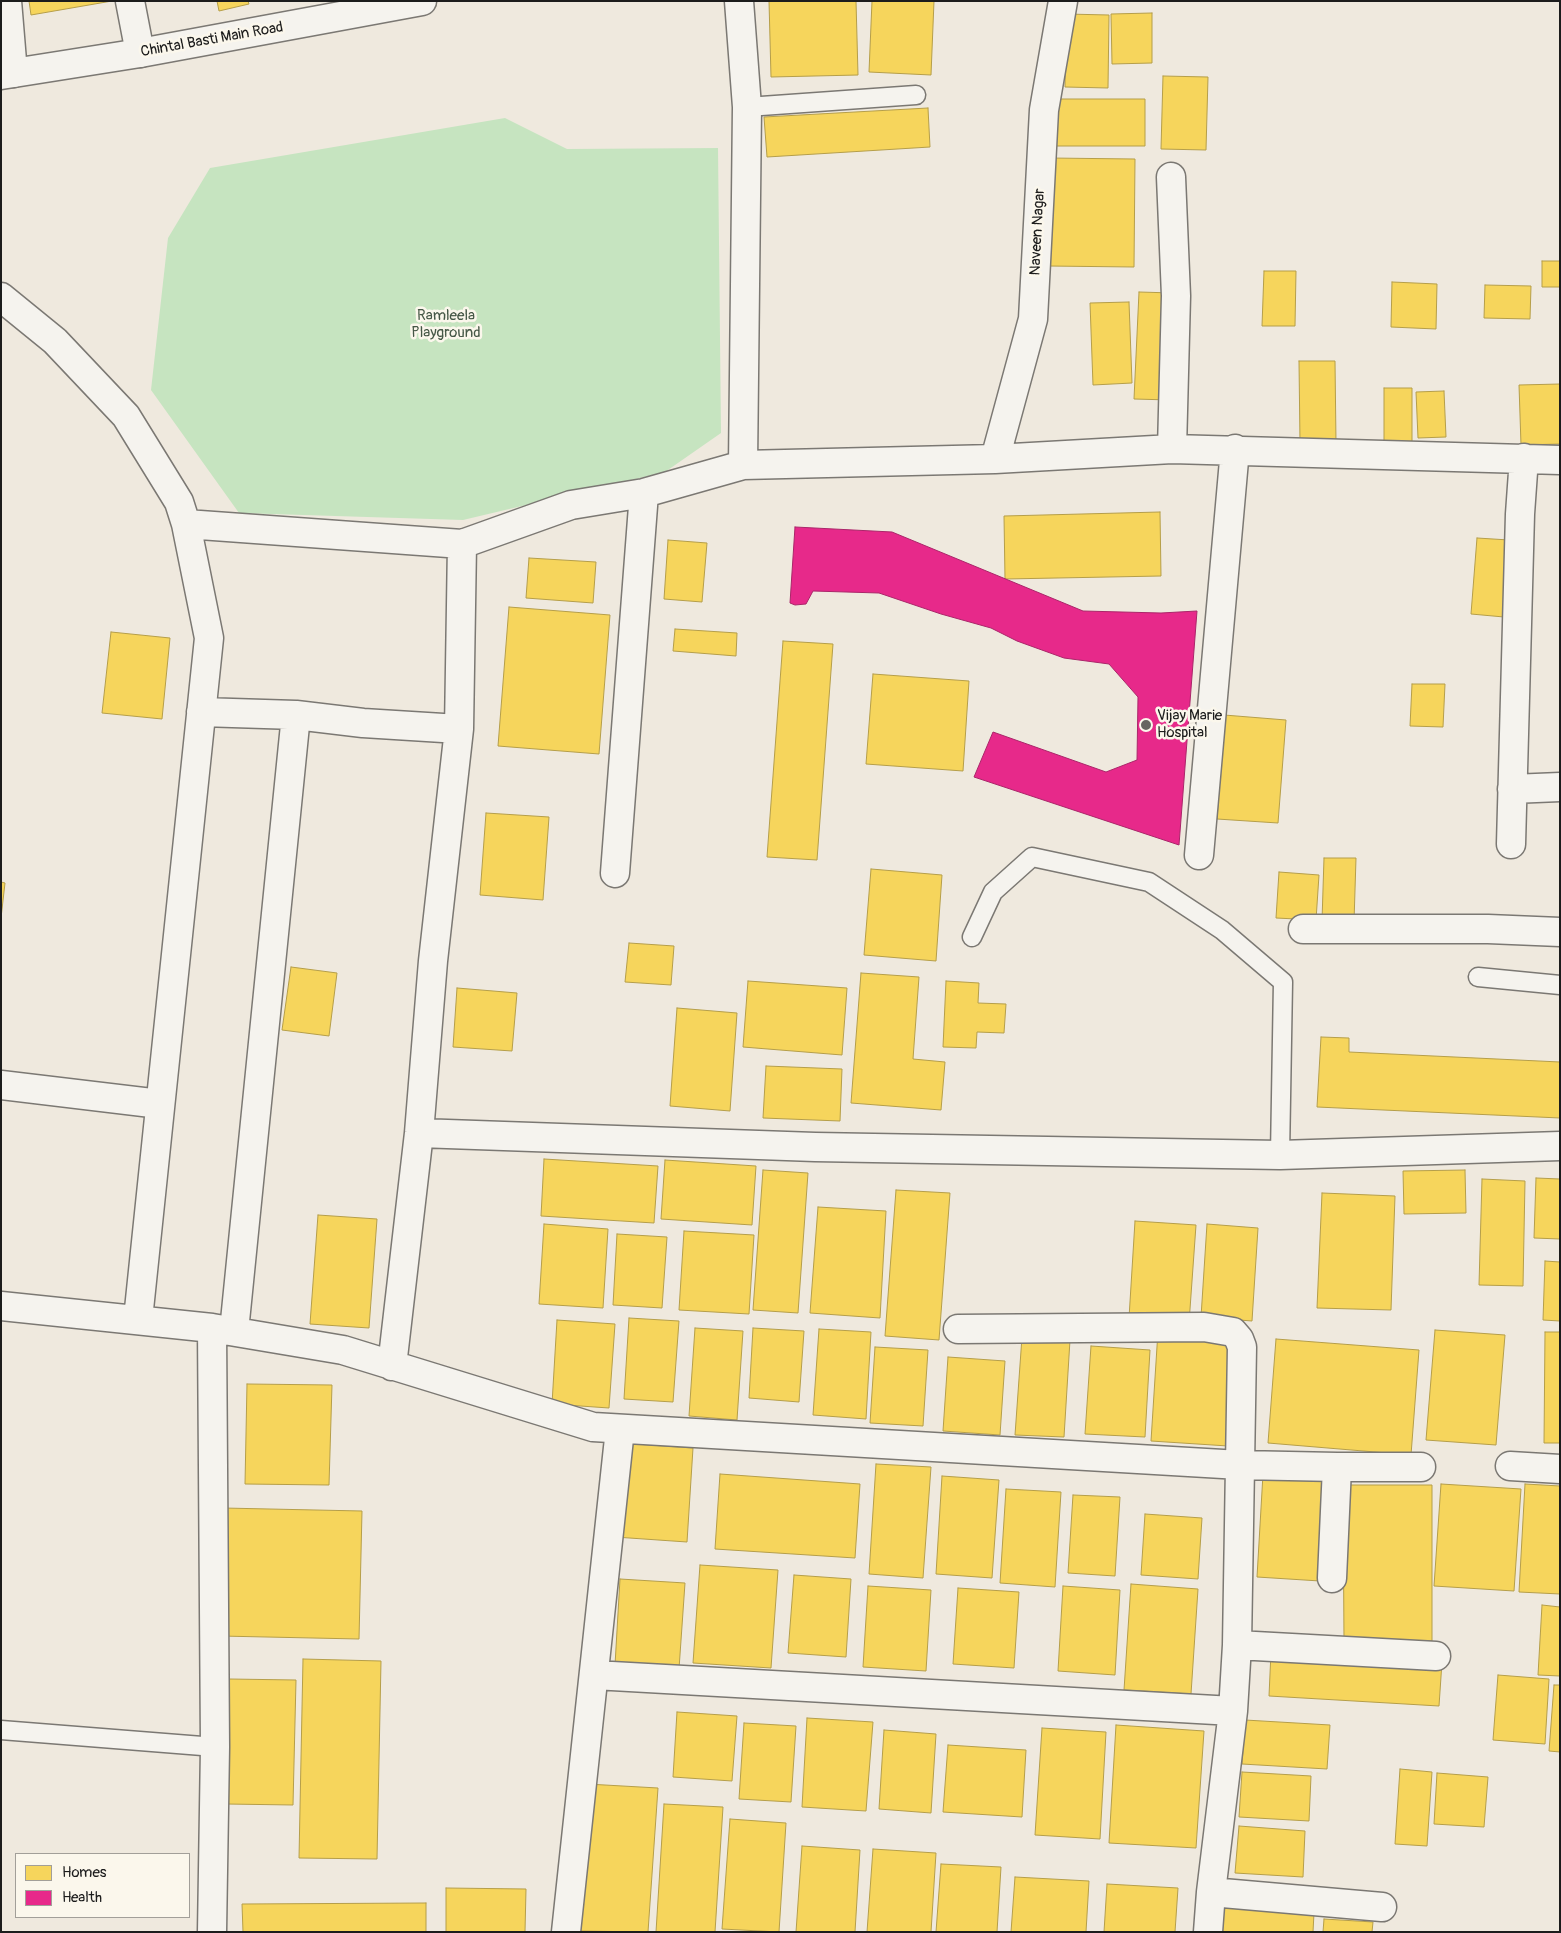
<!DOCTYPE html>
<style>
body{margin:0}
#map{position:relative;width:1561px;height:1933px;overflow:hidden;background:#efe9de;font-family:Pangolin,sans-serif}
canvas{display:block}
.frame{position:absolute;inset:0;border:2px solid #1c1c1c;pointer-events:none}
.legend{position:absolute;left:15px;top:1853px;width:175px;height:65px;box-sizing:border-box;background:#fbf7ec;border:1px solid #a29f99;margin:0;padding:6px 9px;list-style:none;font-size:15px;color:#1c1c1c}
.legend li{display:flex;align-items:center;gap:10px;height:25px}
.legend b{width:25px;border:1px solid #a29f99}
</style>
<div id="map">
<canvas width="1561" height="1933"></canvas>
<div class="frame"></div>
<ul class="legend">
<li><b style="height:14px;background:#f6d55c"></b>Homes</li>
<li><b style="height:14px;background:#e7298a"></b>Health</li>
</ul>
</div>
<script>
const c = document.querySelector('canvas').getContext('2d');
c.lineJoin = 'round';
function fillPath(path, color) { c.fillStyle = color; c.fill(path, 'evenodd'); }
const poly = rows => new Path2D(rows.map(r => 'M' + r).join(''));
function strokePath(path, color, width, dash) { c.strokeStyle = color; c.lineWidth = width; c.lineCap = dash ? 'butt' : 'round'; c.setLineDash(dash || []); c.stroke(path); }
function label(font, color, halo, rows, align = 'center') {
  c.font = font + ' Pangolin,sans-serif'; c.lineWidth = 5; c.setLineDash([]); c.textBaseline = 'middle'; c.strokeStyle = halo; c.fillStyle = color; for (const [text, x, y, turn = 0] of rows) {
    c.save(); c.translate(x, y); c.rotate((+turn || 0) * Math.PI / 180); c.textAlign = isNaN(turn) ? turn : align; if (halo) c.strokeText(text, 0, 0); c.fillText(text, 0, 0); c.restore();
  }
}
fillPath(poly([
 [505,118,567,149,718,148,721,433,665,472,463,520,239,513,151,390,168,238,210,168]
]), '#c6e4c0');
const homes = poly([
 [29,1,112,1,31,15,29,1],
 [217,1,248,1,249,4,219,11,217,1],
 [769,1,856,1,858,75,771,77,769,1],
 [872,1,934,1,931,75,869,72,872,1],
 [1152,13,1152,63,1112,64,1111,14,1152,13],
 [1066,14,1109,15,1108,88,1065,87,1066,14],
 [1163,76,1208,77,1206,150,1161,149,1163,76],
 [1053,99,1145,99,1145,146,1053,146,1053,99],
 [928,108,930,147,767,157,764,117,928,108],
 [1049,158,1135,159,1134,267,1048,266,1049,158],
 [1542,261,1560,261,1560,287,1542,287,1542,261],
 [1264,271,1296,271,1295,326,1262,326,1264,271],
 [1392,282,1437,284,1436,329,1391,327,1392,282],
 [1485,285,1531,286,1530,319,1484,318,1485,285],
 [1139,292,1173,293,1170,400,1134,399,1139,292],
 [1129,302,1132,383,1093,385,1090,303,1129,302],
 [1299,361,1335,361,1336,443,1300,443,1299,361],
 [1560,384,1560,444,1521,445,1519,385,1560,384],
 [1384,388,1412,388,1412,444,1384,444,1384,388],
 [1444,391,1446,437,1418,438,1416,392,1444,391],
 [1160,512,1161,576,1005,579,1004,516,1160,512],
 [1477,538,1509,540,1504,617,1471,614,1477,538],
 [668,540,707,543,702,602,664,599,668,540],
 [529,558,596,562,593,603,526,598,529,558],
 [509,607,610,615,599,754,498,746,509,607],
 [675,629,737,633,736,656,673,651,675,629],
 [111,632,170,638,162,719,102,713,111,632],
 [783,641,833,644,817,860,767,857,783,641],
 [873,674,969,681,963,771,866,764,873,674],
 [1412,684,1445,684,1443,727,1410,726,1412,684],
 [1224,715,1286,720,1278,823,1217,819,1224,715],
 [486,813,549,817,543,900,480,895,486,813],
 [1324,858,1356,858,1354,922,1322,921,1324,858],
 [871,869,942,875,936,961,864,955,871,869],
 [1279,872,1319,875,1316,920,1276,918,1279,872],
 [1,882,5,883,1,918,1,882],
 [629,943,674,946,671,985,625,982,629,943],
 [291,967,337,973,329,1036,282,1030,291,967],
 [861,973,919,977,913,1059,945,1062,941,1110,851,1103,861,973],
 [748,981,847,988,842,1055,743,1047,748,981],
 [946,981,979,983,978,1003,1006,1004,1004,1033,977,1032,976,1048,943,1047,946,981],
 [457,988,517,993,512,1051,453,1047,457,988],
 [677,1008,737,1013,730,1111,670,1106,677,1008],
 [1321,1037,1349,1038,1349,1052,1560,1062,1560,1118,1317,1107,1321,1037],
 [766,1066,842,1069,840,1121,763,1118,766,1066],
 [544,1159,658,1166,654,1223,541,1216,544,1159],
 [665,1160,756,1166,752,1225,661,1219,665,1160],
 [763,1170,808,1173,798,1313,753,1310,763,1170],
 [1465,1170,1466,1213,1404,1214,1403,1171,1465,1170],
 [1536,1178,1560,1179,1560,1239,1534,1238,1536,1178],
 [1482,1179,1525,1181,1523,1286,1479,1285,1482,1179],
 [896,1190,950,1193,939,1340,885,1336,896,1190],
 [1322,1193,1395,1196,1391,1310,1317,1308,1322,1193],
 [818,1207,886,1211,880,1318,810,1313,818,1207],
 [318,1215,377,1219,369,1328,310,1324,318,1215],
 [1135,1221,1196,1225,1189,1323,1129,1318,1135,1221],
 [544,1224,608,1229,603,1308,539,1304,544,1224],
 [1207,1224,1258,1228,1252,1321,1201,1317,1207,1224],
 [684,1231,754,1235,749,1314,679,1310,684,1231],
 [617,1234,667,1237,662,1308,613,1305,617,1234],
 [1545,1261,1560,1262,1560,1321,1543,1320,1545,1261],
 [629,1318,679,1321,673,1402,624,1399,629,1318],
 [557,1320,615,1324,609,1408,552,1404,557,1320],
 [695,1328,743,1331,737,1420,689,1416,695,1328],
 [753,1328,804,1331,799,1402,749,1398,753,1328],
 [819,1329,871,1332,866,1419,813,1415,819,1329],
 [1435,1330,1505,1335,1496,1445,1426,1440,1435,1330],
 [1158,1331,1235,1336,1228,1446,1151,1441,1158,1331],
 [1545,1332,1560,1332,1560,1443,1544,1443,1545,1332],
 [1022,1337,1070,1340,1064,1437,1015,1435,1022,1337],
 [1276,1339,1419,1350,1411,1455,1268,1443,1276,1339],
 [1091,1346,1150,1350,1145,1437,1085,1434,1091,1346],
 [875,1347,928,1350,923,1426,870,1423,875,1347],
 [948,1357,1005,1361,1000,1435,943,1431,948,1357],
 [247,1384,332,1385,329,1485,245,1484,247,1384],
 [621,1443,693,1448,687,1542,615,1537,621,1443],
 [876,1464,931,1467,923,1578,869,1574,876,1464],
 [720,1474,860,1484,855,1558,715,1549,720,1474],
 [1263,1474,1326,1478,1320,1581,1257,1577,1263,1474],
 [942,1476,999,1480,992,1578,936,1574,942,1476],
 [1441,1484,1521,1489,1514,1591,1434,1586,1441,1484],
 [1525,1484,1560,1486,1560,1594,1519,1592,1525,1484],
 [1343,1485,1432,1485,1432,1641,1344,1642,1343,1485],
 [1006,1489,1061,1492,1055,1587,1000,1583,1006,1489],
 [1073,1495,1120,1497,1115,1576,1068,1573,1073,1495],
 [223,1508,362,1511,359,1639,220,1636,223,1508],
 [1145,1514,1202,1518,1198,1579,1141,1575,1145,1514],
 [700,1565,778,1570,771,1668,693,1663,700,1565],
 [794,1575,851,1579,846,1657,788,1653,794,1575],
 [620,1579,685,1583,679,1669,615,1665,620,1579],
 [1131,1584,1198,1589,1191,1694,1124,1690,1131,1584],
 [868,1586,931,1590,926,1671,863,1667,868,1586],
 [1063,1586,1120,1590,1115,1675,1058,1671,1063,1586],
 [958,1588,1019,1592,1014,1668,953,1664,958,1588],
 [1542,1605,1560,1607,1560,1676,1538,1675,1542,1605],
 [1271,1652,1442,1662,1439,1706,1269,1696,1271,1652],
 [303,1659,381,1661,377,1859,299,1858,303,1659],
 [1498,1675,1549,1679,1545,1744,1493,1740,1498,1675],
 [229,1679,296,1680,293,1805,226,1804,229,1679],
 [1554,1685,1560,1685,1560,1752,1549,1751,1554,1685],
 [677,1712,737,1716,732,1781,673,1777,677,1712],
 [807,1718,873,1722,866,1811,802,1807,807,1718],
 [1245,1720,1330,1725,1327,1769,1242,1764,1245,1720],
 [744,1723,796,1726,791,1802,739,1799,744,1723],
 [1116,1725,1204,1731,1196,1848,1109,1843,1116,1725],
 [1042,1728,1106,1732,1100,1839,1035,1835,1042,1728],
 [884,1730,936,1734,931,1813,879,1809,884,1730],
 [948,1745,1026,1750,1022,1817,943,1812,948,1745],
 [1400,1769,1432,1772,1427,1846,1395,1844,1400,1769],
 [1242,1772,1311,1776,1309,1821,1239,1817,1242,1772],
 [1437,1773,1488,1777,1484,1827,1434,1824,1437,1773],
 [587,1784,658,1788,648,1932,577,1931,587,1784],
 [664,1804,723,1807,715,1932,656,1932,664,1804],
 [730,1819,786,1823,779,1932,722,1929,730,1819],
 [1239,1826,1305,1831,1303,1877,1235,1873,1239,1826],
 [802,1846,860,1850,855,1932,796,1932,802,1846],
 [873,1849,936,1853,931,1932,867,1932,873,1849],
 [941,1864,1001,1867,997,1932,936,1932,941,1864],
 [1015,1877,1089,1881,1086,1932,1011,1932,1015,1877],
 [1107,1884,1178,1888,1175,1932,1104,1932,1107,1884],
 [446,1888,526,1889,525,1932,446,1932,446,1888],
 [426,1903,426,1932,243,1932,242,1904,426,1903],
 [1223,1907,1314,1913,1313,1932,1221,1932,1223,1907],
 [1324,1919,1373,1922,1372,1932,1323,1932,1324,1919]
]);
fillPath(homes, '#f6d55c');
strokePath(homes, '#b59e49', 1);
const health = poly([
 [795,527,892,532,1083,611,1161,613,1197,611,1179,845,974,777,993,732,1106,772,1137,760,1138,697,1109,664,1064,658,1017,641,991,628,941,614,879,593,813,591,806,604,795,605,790,603,795,527]
]);
fillPath(health, '#e7298a');
strokePath(health, '#aa2569', 1);
const service = poly([
 [747,107,916,95],
 [972,937,993,892,1032,857,1149,882,1222,930,1283,982,1280,1155],
 [1478,977,1560,985],
 [1,1730,215,1747]
]);
const minor = poly([
 [7,1,13,73],
 [130,1,140,53],
 [739,1,747,107,743,465,995,459,1172,449,1560,460],
 [1171,177,1176,296,1172,449],
 [1,297,55,341,126,416,179,502,186,524,209,638,138,1319],
 [995,459,1033,319,1044,110,1063,1],
 [186,524,462,544],
 [201,712,296,715,363,723,459,729],
 [1512,789,1560,787],
 [1511,844,1520,514,1524,458],
 [1199,855,1235,449],
 [615,873,644,493],
 [1303,929,1488,929,1560,932],
 [1,1085,160,1104],
 [419,1133,815,1147,1280,1155,1560,1146],
 [1,1306,212,1328,343,1350,593,1427,1240,1465,1337,1467,1421,1467],
 [958,1329,1204,1327,1233,1332,1239,1339,1242,1347,1240,1465,1237,1645,1233,1711,1211,1892,1208,1932],
 [234,1331,296,715],
 [392,1366,419,1133,433,961,459,729,462,544,571,505,644,493,743,465],
 [1510,1466,1560,1469],
 [1332,1578,1337,1467],
 [1237,1645,1436,1656],
 [594,1675,1233,1711],
 [1211,1892,1382,1907],
 [212,1932,215,1747,212,1328],
 [566,1932,620,1429]
]);
const tertiary = poly([
 [1,75,140,53,422,1]
]);
strokePath(service, '#7b7873', 21);
strokePath(minor, '#7b7873', 31);
strokePath(tertiary, '#7b7873', 31);
strokePath(service, '#f5f3ee', 18);
strokePath(minor, '#f5f3ee', 28);
strokePath(tertiary, '#f5f3ee', 28);
for (const [x, y, r, color] of [
 [1146,725,6,"#666460"]
]) { const dot = new Path2D(); dot.arc(x, y, r, 0, 2 * Math.PI); c.fillStyle = color; c.fill(dot); strokePath(dot, '#fbf7ec', 2); }
label('15px', '#1c1c1c', '#fbf7ec', [
 ["Chintal Basti Main Road",212,40,-10],
 ["Naveen Nagar",1038,232,-87]
]);
label('15px', '#455746', '#fbf7ec', [
 ["Ramleela",446,316],
 ["Playground",446,333]
]);
label('15px', '#1c1c1c', '#fbf7ec', [
 ["Vijay Marie",1157,716],
 ["Hospital",1157,733]
], 'left');
</script>
